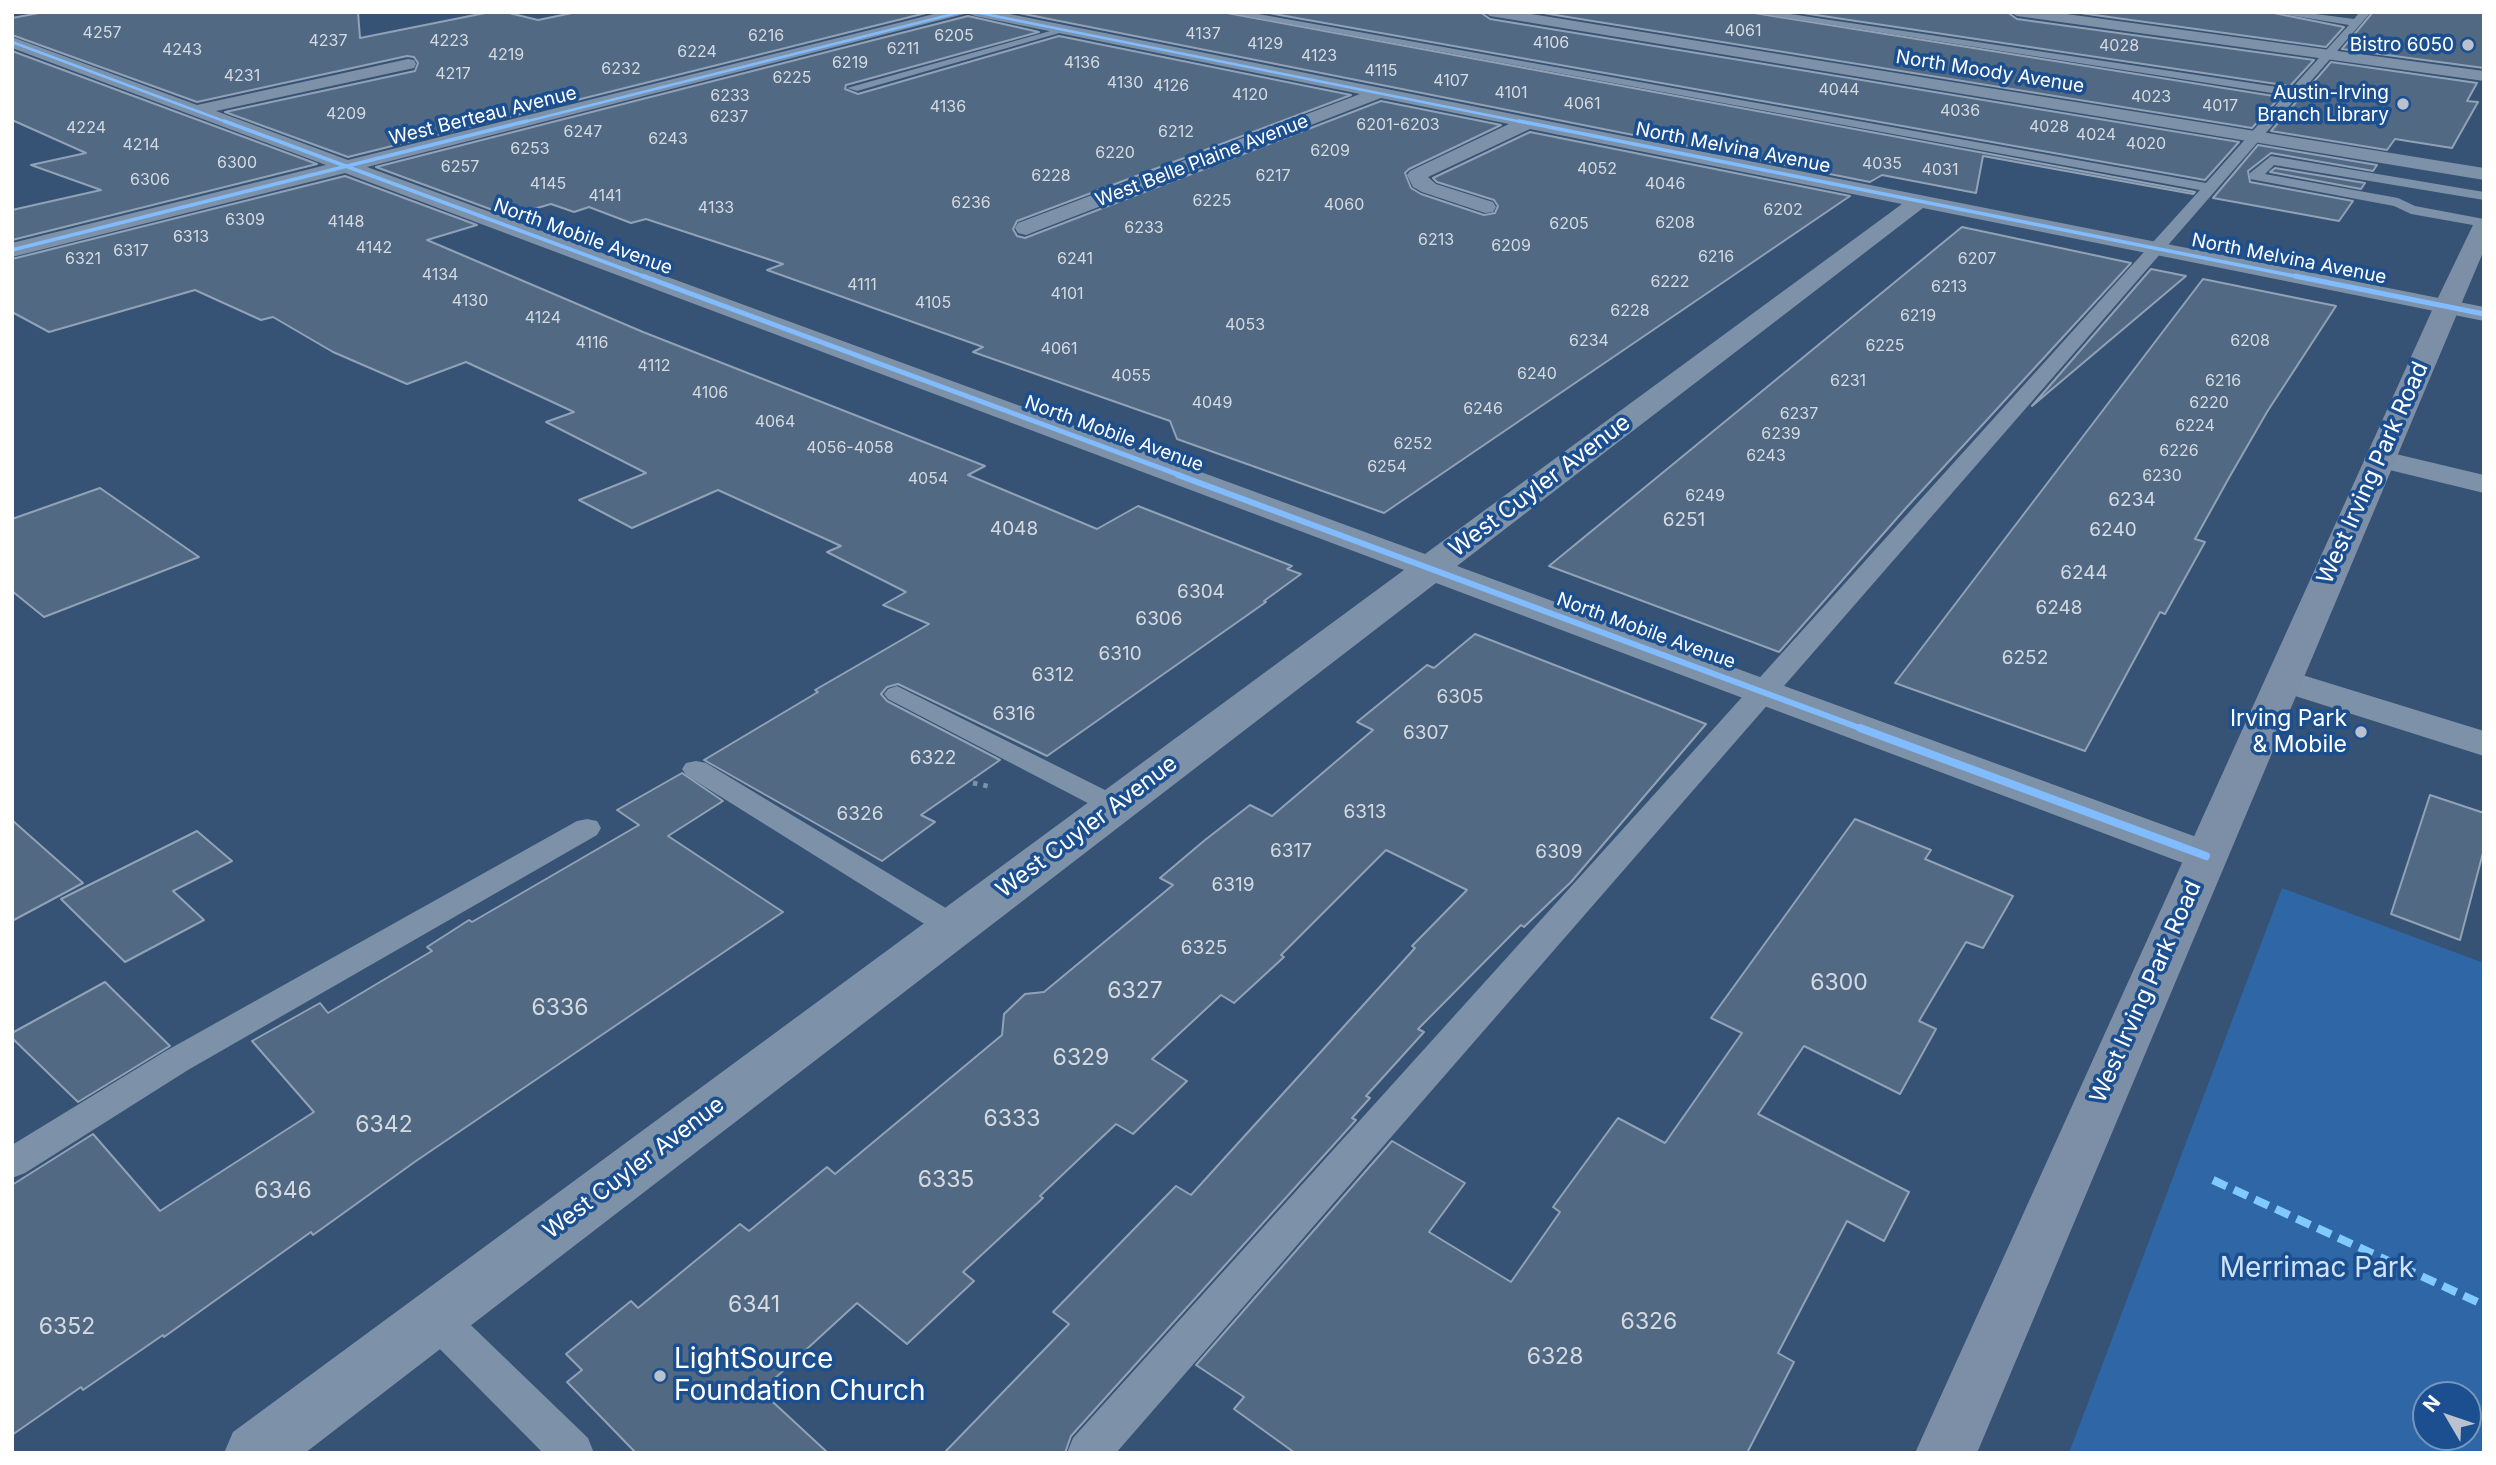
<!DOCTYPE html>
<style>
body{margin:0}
#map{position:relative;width:2496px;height:1465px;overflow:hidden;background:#365274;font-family:Inter,sans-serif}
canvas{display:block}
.frame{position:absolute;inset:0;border:14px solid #fff;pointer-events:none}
.north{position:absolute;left:2412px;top:1381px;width:70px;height:70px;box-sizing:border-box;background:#1b4f8f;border:2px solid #7695bc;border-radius:50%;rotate:309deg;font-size:19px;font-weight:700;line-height:28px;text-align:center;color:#fff}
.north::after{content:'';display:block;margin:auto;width:24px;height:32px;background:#b9c2ce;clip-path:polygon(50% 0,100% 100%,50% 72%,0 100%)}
</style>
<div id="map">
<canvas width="2496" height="1465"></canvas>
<div class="frame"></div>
<div class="north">N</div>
</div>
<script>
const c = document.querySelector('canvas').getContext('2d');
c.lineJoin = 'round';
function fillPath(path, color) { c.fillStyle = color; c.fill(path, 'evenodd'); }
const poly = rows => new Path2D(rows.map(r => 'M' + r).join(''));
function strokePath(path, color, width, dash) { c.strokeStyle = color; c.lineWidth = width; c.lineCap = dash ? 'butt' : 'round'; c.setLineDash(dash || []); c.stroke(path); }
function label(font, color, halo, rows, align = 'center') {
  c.font = font + ' Inter,sans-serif'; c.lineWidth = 7; c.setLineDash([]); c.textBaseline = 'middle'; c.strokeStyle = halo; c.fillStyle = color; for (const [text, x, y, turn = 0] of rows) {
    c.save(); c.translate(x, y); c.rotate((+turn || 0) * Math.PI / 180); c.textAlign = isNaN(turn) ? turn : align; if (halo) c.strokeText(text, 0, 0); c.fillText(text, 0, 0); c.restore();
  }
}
fillPath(poly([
 [2282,888,2484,963,2484,1453,2069,1453],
 [2426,1395,2468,1395,2468,1437,2426,1437]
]), '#2f66a5');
const building = poly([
 [45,12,358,12,360,38,490,12,505,12,538,20,577,12,930,12,348,157,225,112,415,71,418,63,414,57,407,56,197,102,12,35,12,18,45,12],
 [1014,12,1222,12,2195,192,2193,194,1983,156,1976,193,1882,175,1870,182,1014,12],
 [1263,12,1480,12,1490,19,2239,142,2205,180,1263,12],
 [1537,12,1748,12,2280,97,2252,128,1537,12],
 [1796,12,2007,12,2017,19,2314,60,2290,86,1796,12],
 [2073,12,2269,12,2344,27,2326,47,2073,12],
 [2373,12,2484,12,2484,68,2342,49,2373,12],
 [968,16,1039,32,846,85,845,89,858,94,1059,36,1351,95,1017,221,1013,229,1017,236,1025,238,1381,101,1501,125,1409,169,1405,173,1411,188,1421,194,1484,215,1495,213,1498,206,1494,200,1437,182,1433,178,1530,132,1850,196,1384,513,1177,439,1170,421,973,352,983,347,767,270,783,264,646,219,631,223,589,207,574,212,551,204,509,216,376,167,968,16],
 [12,51,317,164,12,240,12,210,101,190,31,165,86,153,12,120,12,51],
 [2331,62,2477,83,2467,101,2478,102,2452,148,2395,139,2387,150,2271,131,2331,62],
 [2258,145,2377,165,2373,171,2271,153,2248,171,2250,182,2353,201,2339,221,2213,198,2258,145],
 [2275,168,2365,183,2361,189,2270,172,2275,168],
 [345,176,477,225,427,240,643,332,985,466,968,475,1097,529,1138,506,1292,566,1287,569,1301,574,1264,601,1266,602,1047,756,898,684,887,687,881,694,887,701,1000,760,921,815,935,822,882,861,704,760,818,692,815,690,929,624,883,605,906,592,827,552,841,546,718,490,632,528,579,500,646,473,546,422,574,412,466,362,407,384,333,352,273,317,261,320,195,290,49,332,12,312,12,259,345,176],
 [1962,227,2131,263,1906,508,1779,652,1549,566,1962,227],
 [2151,269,2186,276,2032,406,2151,269],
 [2203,279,2336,306,2267,412,2230,476,2195,539,2205,542,2165,614,2160,612,2085,751,1895,683,2203,279],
 [100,488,199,557,44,617,12,591,12,519,100,488],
 [1475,634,1706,724,1571,882,1524,927,1521,925,1418,1029,1424,1032,1366,1096,1370,1098,1352,1118,1356,1120,1071,1436,1065,1453,944,1453,1069,1324,1053,1312,1176,1186,1191,1195,1415,948,1412,946,1467,890,1386,850,1281,955,1284,957,1234,1003,1221,995,1152,1059,1187,1081,1133,1134,1116,1124,1040,1196,1043,1198,963,1272,974,1281,907,1344,857,1303,761,1391,828,1453,636,1453,567,1382,582,1370,566,1354,631,1301,638,1308,740,1224,749,1231,827,1167,835,1174,1002,1035,1004,1014,1025,994,1044,992,1173,885,1160,878,1205,840,1250,805,1272,816,1373,730,1357,722,1427,665,1434,668,1475,634],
 [682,773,723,801,668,836,783,912,416,1161,313,1235,311,1232,164,1337,163,1335,83,1390,81,1387,12,1435,12,1185,93,1134,160,1211,314,1112,252,1041,320,1003,328,1013,432,951,427,947,469,920,472,922,639,825,617,810,682,773],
 [2430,795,2484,813,2484,849,2460,940,2391,914,2430,795],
 [1855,819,1931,850,1925,859,2013,896,1983,948,1966,942,1919,1021,1936,1029,1900,1094,1804,1046,1758,1114,1909,1192,1884,1241,1847,1221,1778,1353,1794,1362,1747,1453,1295,1453,1234,1409,1244,1397,1196,1365,1392,1141,1465,1183,1429,1232,1511,1282,1560,1212,1553,1207,1618,1118,1665,1143,1742,1033,1711,1018,1855,819],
 [12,820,83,883,12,921,12,820],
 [197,831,232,861,173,891,204,920,125,962,61,899,197,831],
 [105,982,170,1046,78,1102,12,1038,12,1033,105,982]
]);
fillPath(building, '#526984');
strokePath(building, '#92a2b6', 2);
strokePath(poly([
 [973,783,992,787]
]), '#7d92a8', 5, [4.5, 6]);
fillPath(poly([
 [1224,12,1247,12,2206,183,2285,95,1750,12,1777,12,2291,89,2349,25,2271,12,2300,12,2354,19,2360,12,2371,12,1116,1453,1067,1453,1073,1438,2200,190,1224,12],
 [1061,28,1070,30,857,91,847,88,1061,28],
 [2271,156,2484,192,2484,200,2274,165,2265,174,2398,198,2415,206,2484,219,2484,227,2411,214,2394,206,2250,179,2250,173,2271,156],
 [897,686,1125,800,1129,806,1125,812,1115,815,1105,812,888,699,884,694,888,689,897,686],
 [696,761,706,763,964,919,968,927,964,935,953,938,942,935,686,775,682,769,686,763,696,761],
 [587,819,597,821,601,828,597,835,188,1070,25,1173,12,1178,12,1145,164,1052,577,821,587,819],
 [435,1299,449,1304,588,1438,594,1453,543,1453,421,1330,415,1317,421,1304,435,1299]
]), '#7d92a8');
fillPath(poly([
 [942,12,999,12,2484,307,2484,321,1923,208,1457,566,2221,846,2227,856,2221,866,2206,870,2191,866,1436,583,305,1453,224,1453,233,1432,1404,570,345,173,12,257,12,243,326,165,12,48,12,37,197,105,408,59,414,60,416,64,414,68,216,111,348,160,942,12],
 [968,13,975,16,1360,94,1018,223,1015,228,1018,233,1026,235,1381,98,1509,124,1410,171,1407,175,1413,187,1422,192,1485,213,1493,212,1496,207,1493,202,1436,184,1428,177,1530,129,1902,204,1425,554,367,167,968,13],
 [1483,12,1519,12,2484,168,2484,180,1490,16,1483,12],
 [2010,12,2052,12,2484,71,2484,81,2017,16,2010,12],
 [2379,450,2484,475,2484,493,2369,465,2364,459,2369,453,2379,450],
 [2283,669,2484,731,2484,756,2270,688,2265,680,2270,672,2283,669]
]), '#7d92a8');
fillPath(poly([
 [2484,219,2484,250,1977,1453,1915,1453,2434,306,2473,225,2476,220,2484,219]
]), '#7d8ea7');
strokePath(poly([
 [2213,1180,2484,1305]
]), '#80caff', 8, [15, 8]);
strokePath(poly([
 [975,12,1527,123],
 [12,42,229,123],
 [520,123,961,12]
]), '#80bcff', 2.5);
strokePath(poly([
 [224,121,648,278],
 [1519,121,2304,278],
 [12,250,527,121]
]), '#80bcff', 3.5);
strokePath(poly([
 [643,276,1182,476],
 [2295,276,2484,314]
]), '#80bcff', 5);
strokePath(poly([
 [1178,475,1865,730]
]), '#80bcff', 6);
strokePath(poly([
 [1860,728,2206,856]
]), '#80bcff', 8);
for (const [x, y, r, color] of [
 [2468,45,7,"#b9c2ce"],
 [2403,104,7,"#b9c2ce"],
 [2361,732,7,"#b9c2ce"],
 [660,1376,7,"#b9c2ce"]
]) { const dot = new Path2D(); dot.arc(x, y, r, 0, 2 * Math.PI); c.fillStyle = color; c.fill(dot); strokePath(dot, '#1b4f8f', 2.5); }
label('16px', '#d4dae0', null, [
 ["4061",1743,31],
 ["4257",102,33],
 ["4137",1203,34],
 ["6216",766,36],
 ["6205",954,36],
 ["4237",328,41],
 ["4223",449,41],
 ["4106",1551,43],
 ["4129",1265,44],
 ["4028",2119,46],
 ["6211",903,49],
 ["4243",182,50],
 ["6224",697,52],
 ["4219",506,55],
 ["4123",1319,56],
 ["6219",850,63],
 ["4136",1082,63],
 ["6232",621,69],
 ["4115",1381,71],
 ["4217",453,74],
 ["4231",242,76],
 ["6225",792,78],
 ["4107",1451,81],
 ["4130",1125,83],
 ["4126",1171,86],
 ["4044",1839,90],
 ["4101",1511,93],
 ["4120",1250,95],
 ["6233",730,96],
 ["4023",2151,97],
 ["4061",1582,104],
 ["4017",2220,106],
 ["4136",948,107],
 ["4036",1960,111],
 ["4209",346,114],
 ["6237",729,117],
 ["6201-6203",1398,125],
 ["4028",2049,127],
 ["4224",86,128],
 ["6247",583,132],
 ["6212",1176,132],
 ["4024",2096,135],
 ["6243",668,139],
 ["4020",2146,144],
 ["4214",141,145],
 ["6253",530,149],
 ["6209",1330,151],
 ["6220",1115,153],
 ["6300",237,163],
 ["4035",1882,164],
 ["6257",460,167],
 ["4052",1597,169],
 ["4031",1940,170],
 ["6228",1051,176],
 ["6217",1273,176],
 ["6306",150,180],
 ["4145",548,184],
 ["4046",1665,184],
 ["4141",605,196],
 ["6225",1212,201],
 ["6236",971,203],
 ["4060",1344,205],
 ["4133",716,208],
 ["6202",1783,210],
 ["6309",245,220],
 ["4148",346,222],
 ["6208",1675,223],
 ["6205",1569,224],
 ["6233",1144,228],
 ["6313",191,237],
 ["6213",1436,240],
 ["6209",1511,246],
 ["4142",374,248],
 ["6317",131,251],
 ["6216",1716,257],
 ["6321",83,259],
 ["6241",1075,259],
 ["6207",1977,259],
 ["4134",440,275],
 ["6222",1670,282],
 ["4111",862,285],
 ["6213",1949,287],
 ["4101",1067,294],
 ["4130",470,301],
 ["4105",933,303],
 ["6228",1630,311],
 ["6219",1918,316],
 ["4124",543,318],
 ["4053",1245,325],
 ["6234",1589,341],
 ["6208",2250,341],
 ["4116",592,343],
 ["6225",1885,346],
 ["4061",1059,349],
 ["4112",654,366],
 ["6240",1537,374],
 ["4055",1131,376],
 ["6231",1848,381],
 ["6216",2223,381],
 ["4106",710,393],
 ["4049",1212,403],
 ["6220",2209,403],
 ["6246",1483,409],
 ["6237",1799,414],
 ["4064",775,422],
 ["6224",2195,426],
 ["6239",1781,434],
 ["6252",1413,444],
 ["4056-4058",850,448],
 ["6226",2179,451],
 ["6243",1766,456],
 ["6254",1387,467],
 ["6230",2162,476],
 ["4054",928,479],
 ["6249",1705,496]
]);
label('19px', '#fff', '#1b4f8f', [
 ["Bistro 6050",2454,45],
 ["Austin-Irving",2389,93],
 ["Branch Library",2389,115]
], 'right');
label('19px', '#fff', '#1b4f8f', [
 ["North Moody Avenue",1990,72,9],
 ["West Berteau Avenue",483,116,-14],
 ["North Melvina Avenue",1733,148,11],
 ["West Belle Plaine Avenue",1202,161,-21],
 ["North Mobile Avenue",583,237,20],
 ["North Melvina Avenue",2289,259,11],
 ["North Mobile Avenue",1114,434,20],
 ["North Mobile Avenue",1646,631,20]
]);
label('19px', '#d4dae0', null, [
 ["6234",2132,500],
 ["6251",1684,520],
 ["4048",1014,529],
 ["6240",2113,530],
 ["6244",2084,573],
 ["6304",1201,592],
 ["6248",2059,608],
 ["6306",1159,619],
 ["6310",1120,654],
 ["6252",2025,658],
 ["6312",1053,675],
 ["6305",1460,697],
 ["6316",1014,714],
 ["6307",1426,733],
 ["6322",933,758],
 ["6313",1365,812],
 ["6326",860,814],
 ["6317",1291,851],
 ["6309",1559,852],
 ["6319",1233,885],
 ["6325",1204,948]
]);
label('23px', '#fff', '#1b4f8f', [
 ["West Irving Park Road",2373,473,-66],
 ["West Cuyler Avenue",1540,486,-37],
 ["West Cuyler Avenue",1087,827,-37],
 ["West Irving Park Road",2146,992,-66],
 ["West Cuyler Avenue",634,1168,-37]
]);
label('23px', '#fff', '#1b4f8f', [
 ["Irving Park",2347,719],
 ["& Mobile",2347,745]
], 'right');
label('23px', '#d4dae0', null, [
 ["6300",1839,983],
 ["6327",1135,991],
 ["6336",560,1008],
 ["6329",1081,1058],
 ["6333",1012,1119],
 ["6342",384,1125],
 ["6335",946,1180],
 ["6346",283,1191],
 ["6341",754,1305],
 ["6326",1649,1322],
 ["6352",67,1327],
 ["6328",1555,1357]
]);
label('28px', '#cfe3fa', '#1b4f8f', [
 ["Merrimac Park",2317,1269]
]);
label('28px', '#fff', '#1b4f8f', [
 ["LightSource",674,1360],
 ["Foundation Church",674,1392]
], 'left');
</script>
